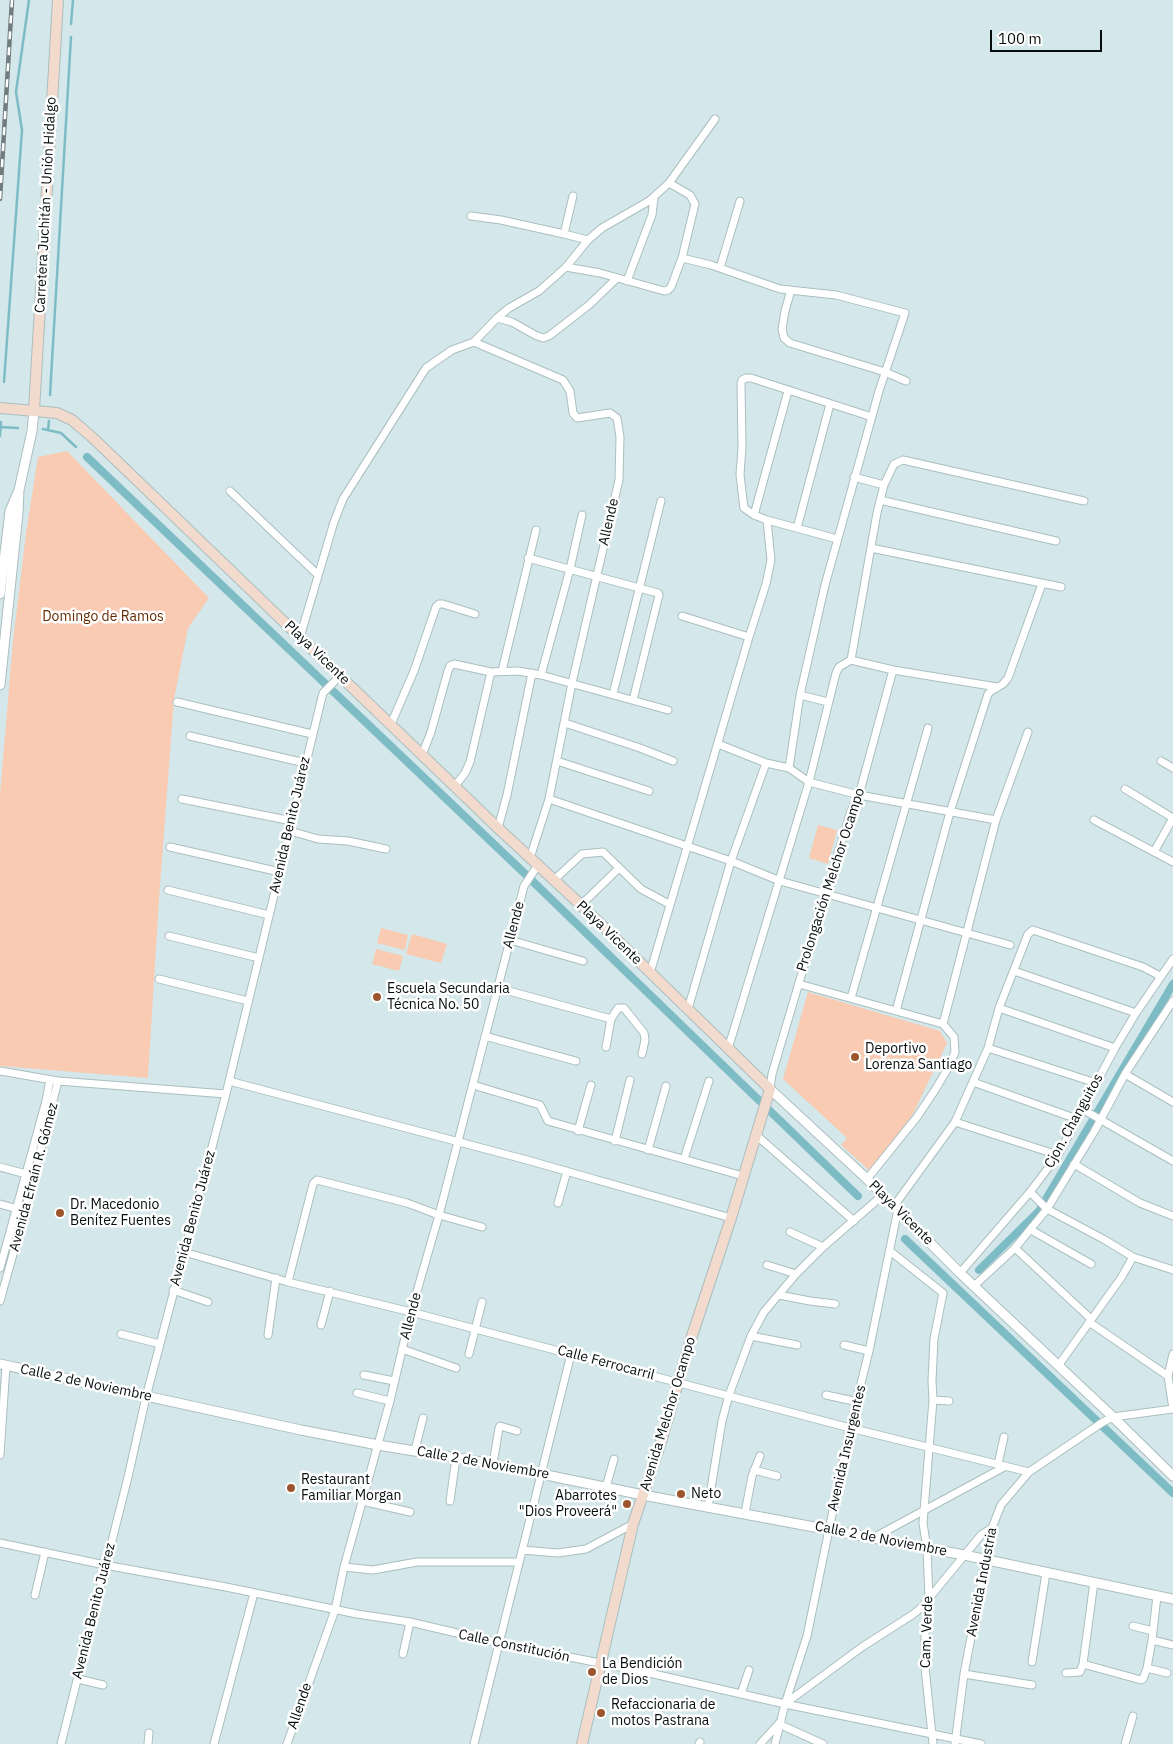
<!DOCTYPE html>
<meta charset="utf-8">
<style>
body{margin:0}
#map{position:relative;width:1173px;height:1744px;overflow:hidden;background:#d4e7ea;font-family:"IBM Plex Sans",sans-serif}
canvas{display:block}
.scale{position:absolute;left:990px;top:30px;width:112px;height:22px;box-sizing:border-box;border:2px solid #070d0e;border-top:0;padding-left:6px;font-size:15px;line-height:18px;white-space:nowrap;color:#070d0e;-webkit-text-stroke:4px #fff;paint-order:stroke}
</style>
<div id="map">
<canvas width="1173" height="1744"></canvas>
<div class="scale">100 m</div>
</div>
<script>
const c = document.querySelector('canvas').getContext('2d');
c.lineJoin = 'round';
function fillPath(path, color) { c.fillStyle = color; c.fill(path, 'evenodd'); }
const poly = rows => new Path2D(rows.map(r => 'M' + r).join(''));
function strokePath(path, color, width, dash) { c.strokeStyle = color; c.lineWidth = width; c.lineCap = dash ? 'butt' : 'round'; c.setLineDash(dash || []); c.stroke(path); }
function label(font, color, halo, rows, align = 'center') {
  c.font = font + ' "IBM Plex Sans",sans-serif'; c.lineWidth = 5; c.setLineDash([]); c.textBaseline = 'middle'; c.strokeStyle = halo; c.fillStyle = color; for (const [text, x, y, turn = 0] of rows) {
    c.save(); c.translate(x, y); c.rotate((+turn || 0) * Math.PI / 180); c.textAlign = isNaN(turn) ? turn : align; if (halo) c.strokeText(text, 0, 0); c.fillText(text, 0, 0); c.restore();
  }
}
fillPath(poly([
 [67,451,209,598,188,628,174,699,159,899,148,1078,0,1066,0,794,13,641,26,533,38,457],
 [818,825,837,830,828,864,809,858],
 [381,928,408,935,405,950,377,943],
 [412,934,447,944,441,963,406,954],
 [376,949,403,956,399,971,372,964],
 [808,992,940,1031,947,1043,913,1114,870,1171,841,1145,847,1138,783,1079]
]), '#f9cbb2');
strokePath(poly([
 [71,24,73,0],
 [4,382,22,130,16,92,29,0],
 [50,395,71,37],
 [0,427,18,428],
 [43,429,61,433,76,447],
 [48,430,49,421],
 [0,436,1,422]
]), '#7ebcc5', 2.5);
strokePath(poly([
 [87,457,521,870,858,1196],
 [905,1239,1173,1493],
 [979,1270,1039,1211,1173,984]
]), '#7ebcc5', 8);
const minor = poly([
 [471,216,501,220,564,234,588,240],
 [564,234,573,196],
 [682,258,711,265,780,289,836,295,905,313,879,391,825,585,800,695,789,768],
 [566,267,600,273,664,291,668,290,671,287,682,258,695,204,690,195,669,183],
 [720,268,740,201],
 [627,281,652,215,654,197],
 [791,290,785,311,782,329,784,338,790,343,885,372,906,381],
 [497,318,509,308,539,291,566,267,588,240,602,228,649,201,669,183,715,119],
 [474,342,563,380,570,391,573,413,577,418,610,413,617,418,620,437,619,480,572,683,549,799,530,858],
 [854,477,884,485],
 [230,491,318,575],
 [880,500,1056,541],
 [754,515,788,391],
 [797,528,830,404],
 [837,539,767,520,754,515,744,508,740,475,742,447,741,383,742,380,746,378,751,378,872,417],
 [871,548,1061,587],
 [528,558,658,593,659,595,633,700],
 [682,616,749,637],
 [300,637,334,522,343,499,426,368,452,350,474,342,497,318,512,322,535,335,543,338,549,336,589,305,617,278],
 [851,660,893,670,997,687],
 [502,671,536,530],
 [541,675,570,569,582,515],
 [613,694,661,501],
 [800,695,828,702],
 [177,702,312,734],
 [565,723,640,748,673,761],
 [391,724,414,671,436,607,439,604,443,604,475,614],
 [190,736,305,763],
 [718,744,766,763,789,768,809,782,859,795,996,820],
 [422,755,431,732,448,671,450,666,454,664,491,672,518,671,541,675,668,710],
 [557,761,649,791],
 [1161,761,1173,768],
 [455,786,465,773,470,762,491,672],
 [1125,789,1173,818],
 [182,799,292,821],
 [549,799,731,861,780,881,1010,945],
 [1094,820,1173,862],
 [498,828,507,795,532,673],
 [290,831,318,839,348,841,386,849],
 [170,847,280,872],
 [1154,852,1173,818],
 [554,880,582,854,603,852,641,889,669,904],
 [168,890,269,915],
 [581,905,618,869],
 [169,936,259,958],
 [510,940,583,961],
 [1014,971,1136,1013],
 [650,973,749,637,766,584,771,560,767,520],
 [159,979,248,1001],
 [799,984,943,1024,954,1037,955,1052,950,1065,935,1090,917,1117,867,1179],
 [498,988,611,1019],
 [851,998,928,728],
 [999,1008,1115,1048],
 [688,1009,731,861,766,763],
 [896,1011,950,812,988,694,991,691,1003,684,1008,678,1042,584],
 [943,1024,996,820,1028,732],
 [485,1036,576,1061],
 [606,1047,611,1019,618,1008,624,1008,644,1033,645,1040,642,1054],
 [988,1048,1096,1083],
 [728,1049,809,782,836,673,839,667,851,660,877,513,884,485,894,464,903,460,1084,501],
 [0,1071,58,1081,226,1094],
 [1125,1074,1173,1102],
 [229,1081,527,1160,731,1218],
 [973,1082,1077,1119],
 [473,1085,540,1105,548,1121,743,1176],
 [770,1089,772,1074,825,895,851,811,859,795,893,670],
 [1082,1109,1173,1161],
 [955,1122,1058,1155],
 [578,1131,591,1085],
 [756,1135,854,1221],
 [615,1141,630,1080],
 [648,1150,666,1086],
 [684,1159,709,1081],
 [1074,1164,1140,1203,1173,1216],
 [0,1167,26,1174],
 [1030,1192,1047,1209,1105,1240,1133,1257,1173,1270],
 [558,1203,567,1171],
 [0,1204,25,1211],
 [894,1206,955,1122,988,1048,999,1008,1028,934,1033,930,1143,967,1160,976],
 [1031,1230,1091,1264],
 [790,1232,823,1247],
 [1015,1248,1091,1319],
 [890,1251,943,1293,934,1339,932,1381,933,1400,923,1523,927,1549,929,1599,925,1634,925,1668,933,1744],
 [184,1252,288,1282,411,1312,850,1428,1029,1472],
 [767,1265,796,1274],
 [0,1268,46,1101,50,1080],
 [960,1273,1030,1192,1058,1155,1115,1048,1136,1013,1173,959],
 [288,1282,313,1184,317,1180,407,1203,439,1215,482,1227],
 [974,1286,1015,1248,1047,1209,1094,1132,1125,1074,1173,1001],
 [173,1290,208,1302],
 [779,1295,810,1301,835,1304],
 [0,1301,25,1211,58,1081],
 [1089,1322,1168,1376,1173,1409],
 [321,1325,330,1291],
 [121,1334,160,1344],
 [268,1335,276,1278],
 [751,1336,797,1345],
 [844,1345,869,1351],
 [402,1349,456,1368],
 [469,1354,482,1302],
 [1058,1366,1121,1278,1133,1257],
 [364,1375,394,1381],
 [1168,1376,1173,1354],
 [357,1393,390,1401],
 [826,1395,858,1402],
 [933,1400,949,1401],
 [415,1450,423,1418],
 [0,1455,6,1366],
 [493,1464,499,1428,500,1426,517,1431],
 [998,1464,1004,1437],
 [754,1470,777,1476],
 [606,1487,614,1459],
 [362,1501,410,1512],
 [450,1501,456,1458],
 [708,1507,722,1421,729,1395,751,1336,764,1312,796,1274,823,1247,883,1195],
 [745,1513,752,1476,760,1456],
 [873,1538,1006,1466],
 [0,1543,105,1565,226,1587,357,1614,410,1622,499,1643,645,1672,785,1704,981,1744],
 [522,1550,558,1553,586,1549,633,1524],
 [344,1567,373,1570,417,1562,519,1562],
 [35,1595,45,1552],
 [1133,1626,1153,1631],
 [1152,1640,1173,1645],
 [403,1654,410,1622],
 [1032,1662,1046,1573],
 [1083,1664,1141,1680,1143,1679,1147,1668,1152,1640,1157,1596],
 [1147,1668,1167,1673],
 [1066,1673,1080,1672,1083,1664,1094,1582],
 [964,1674,1032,1685],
 [78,1679,103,1685],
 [741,1694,749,1670],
 [786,1703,862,1647,912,1615,921,1608,981,1535,992,1528],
 [781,1725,823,1744],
 [61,1744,128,1477,146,1397,226,1094,320,705,323,693,340,676],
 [148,1744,149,1733],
 [214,1744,254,1593],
 [287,1744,335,1610,344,1567,390,1401,411,1312,439,1215,524,886,538,865],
 [474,1744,571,1354],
 [699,1744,700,1742],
 [760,1744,781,1721],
 [775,1744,785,1704,807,1636,850,1428,869,1351,898,1209],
 [955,1744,964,1674,992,1528,1001,1505,1029,1472,1103,1422,1113,1417,1173,1409],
 [1125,1744,1133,1716]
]);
const tertiary = poly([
 [0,594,10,511,19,490,32,431,34,410],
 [0,685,18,513,19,490],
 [770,1089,867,1179,960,1273,1113,1417,1173,1476],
 [0,1364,301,1430,378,1445,493,1464,643,1495,964,1555,1173,1599]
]);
const secondary = poly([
 [0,408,57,413,72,420,93,438,498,828,581,905,770,1089,731,1218,689,1345,661,1442,633,1524,582,1744],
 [34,410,58,0]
]);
strokePath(minor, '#abbec0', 9);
strokePath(tertiary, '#abbec0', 11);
strokePath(secondary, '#abbec0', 12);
strokePath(minor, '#fff', 7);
strokePath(tertiary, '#fff', 9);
strokePath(secondary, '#f2dacc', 10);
const rail = poly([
 [0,199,12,0]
]);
strokePath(rail, '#707c7e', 4.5);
strokePath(rail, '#fff', 2.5, [8]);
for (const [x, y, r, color] of [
 [377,997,5,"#9c552c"],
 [855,1057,5,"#9c552c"],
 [60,1213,5,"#9c552c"],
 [291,1488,5,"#9c552c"],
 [681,1494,5,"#9c552c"],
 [627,1504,5,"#9c552c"],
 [592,1672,5,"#9c552c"],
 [601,1713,5,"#9c552c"]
]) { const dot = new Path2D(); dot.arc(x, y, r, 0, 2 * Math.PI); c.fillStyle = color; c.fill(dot); strokePath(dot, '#fff', 2); }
label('14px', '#070d0e', '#fff', [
 ["Carretera Juchitán - Unión Hidalgo",46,205,-87],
 ["Allende",609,522,-77],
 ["Playa Vicente",317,653,44],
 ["Avenida Benito Juárez",290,825,-77],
 ["Prolongación Melchor Ocampo",831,880,-72],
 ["Allende",514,925,-75],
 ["Playa Vicente",609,933,44],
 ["Cjon. Changuitos",1074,1121,-61],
 ["Avenida Efraín R. Gómez",34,1177,-75],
 ["Playa Vicente",901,1213,45],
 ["Avenida Benito Juárez",193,1218,-75],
 ["Allende",411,1316,-75],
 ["Calle Ferrocarril",606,1363,15],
 ["Calle 2 de Noviembre",86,1383,12],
 ["Avenida Melchor Ocampo",668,1414,-73],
 ["Avenida Insurgentes",847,1448,-77],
 ["Calle 2 de Noviembre",483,1463,10],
 ["Calle 2 de Noviembre",881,1539,11],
 ["Avenida Industria",982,1582,-79],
 ["Avenida Benito Juárez",94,1611,-76],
 ["Cam. Verde",927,1632,-88],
 ["Calle Constitución",514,1646,12],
 ["Allende",300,1706,-71]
]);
label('14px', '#642b03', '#fff', [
 ["Domingo de Ramos",103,617]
]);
label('14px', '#070d0e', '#fff', [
 ["Escuela Secundaria",387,989],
 ["Técnica No. 50",387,1005],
 ["Deportivo",865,1049],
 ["Lorenza Santiago",865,1065],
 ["Dr. Macedonio",70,1205],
 ["Benítez Fuentes",70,1221],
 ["Restaurant",301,1480],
 ["Familiar Morgan",301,1496],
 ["Neto",691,1494],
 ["Abarrotes",617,1496,"right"],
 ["\"Dios Proveerá\"",617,1512,"right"],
 ["La Bendición",602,1664],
 ["de Dios",602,1680],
 ["Refaccionaria de",611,1705],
 ["motos Pastrana",611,1721]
], 'left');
</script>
